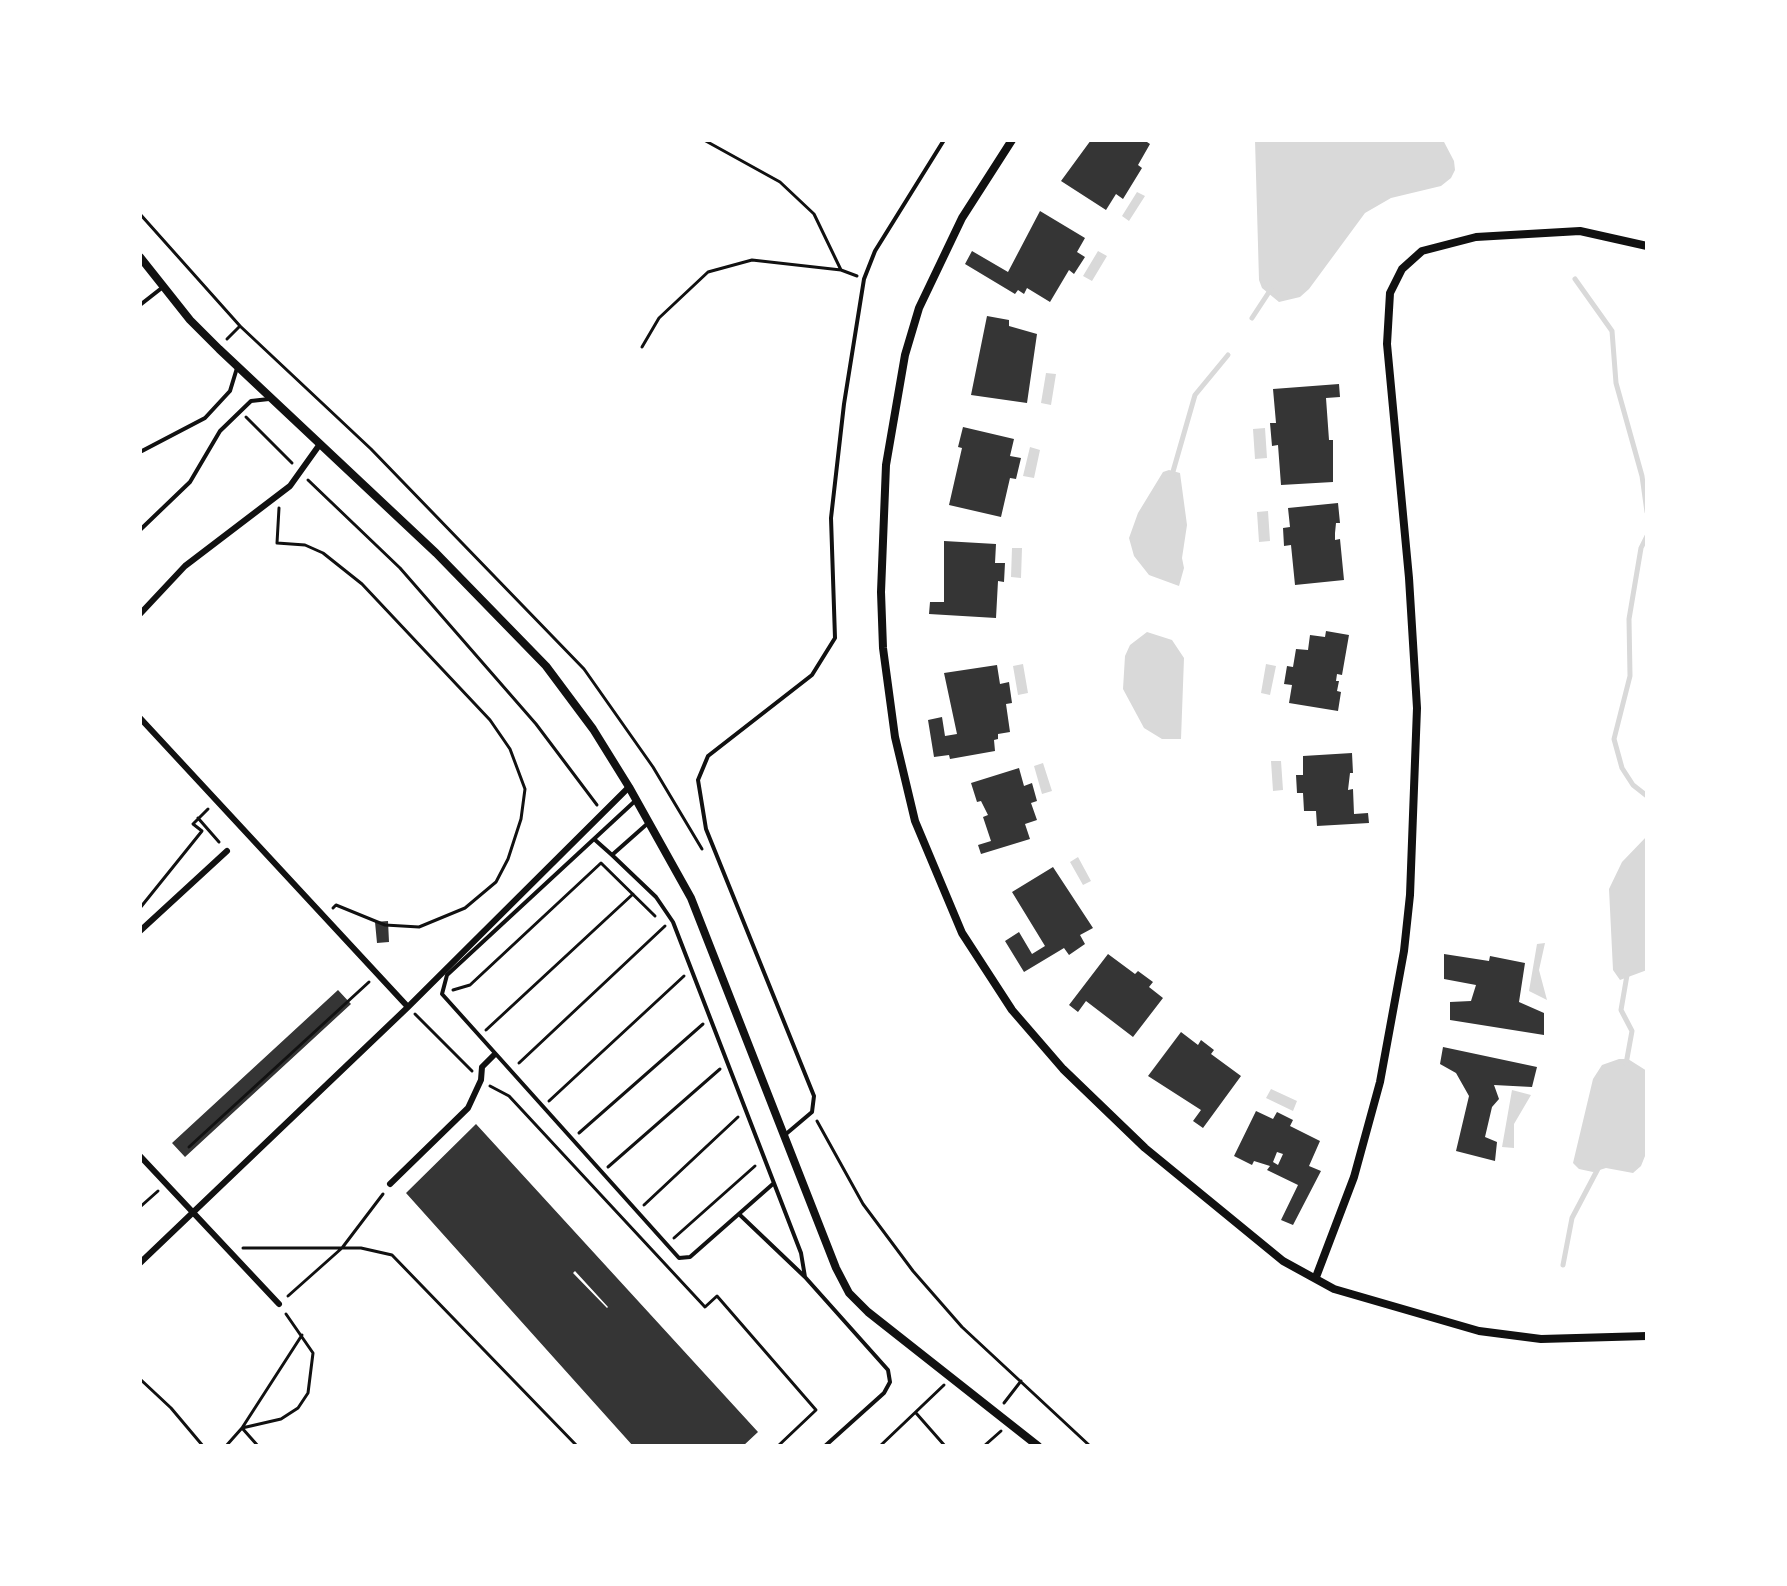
<!DOCTYPE html>
<style>
body{margin:0}
#map{position:relative;width:1787px;height:1586px;overflow:hidden;background:#fff;font-family:"Varela Round",sans-serif}
canvas{display:block}
.frame{position:absolute;inset:0;border:142px solid #fff;pointer-events:none}
</style>
<div id="map">
<canvas width="1787" height="1586"></canvas>
<div class="frame"></div>
</div>
<script>
const c = document.querySelector('canvas').getContext('2d');
c.lineJoin = 'round';
function fillPath(path, color) { c.fillStyle = color; c.fill(path, 'evenodd'); }
const poly = rows => new Path2D(rows.map(r => 'M' + r).join(''));
function strokePath(path, color, width, dash) { c.strokeStyle = color; c.lineWidth = width; c.lineCap = dash ? 'butt' : 'round'; c.setLineDash(dash || []); c.stroke(path); }
fillPath(poly([
 [1255,140,1443,140,1454,161,1455,170,1451,178,1441,186,1391,198,1365,213,1309,289,1300,297,1279,302,1262,288,1259,280],
 [1137,192,1145,196,1129,221,1122,216],
 [1098,251,1107,256,1092,281,1083,276],
 [1046,373,1056,374,1051,405,1041,403],
 [1265,428,1267,458,1255,459,1253,429],
 [1030,447,1040,450,1034,478,1023,476],
 [1169,470,1180,473,1187,525,1182,558,1184,568,1179,586,1149,575,1134,556,1129,538,1138,513,1163,472],
 [1268,511,1270,541,1259,542,1257,512],
 [1012,548,1022,548,1021,578,1011,577],
 [1147,632,1172,640,1184,658,1181,739,1162,739,1144,728,1123,689,1125,656,1130,645],
 [1023,664,1028,693,1018,695,1013,666],
 [1266,664,1276,666,1270,695,1261,693],
 [1271,761,1281,761,1283,790,1273,791],
 [1043,763,1052,791,1042,794,1034,766],
 [1647,836,1647,970,1620,980,1613,970,1609,889,1622,862],
 [1078,857,1091,881,1083,885,1070,862],
 [1545,943,1539,970,1547,1000,1529,991,1537,944],
 [1619,1059,1628,1059,1647,1071,1647,1151,1641,1166,1633,1173,1606,1168,1593,1172,1579,1169,1573,1163,1593,1079,1602,1065],
 [1271,1089,1297,1101,1293,1111,1266,1098],
 [1512,1090,1531,1095,1514,1124,1514,1148,1502,1147]
]), '#d9d9d9');
strokePath(poly([
 [1575,279,1612,331,1616,383,1642,476,1647,512],
 [1252,318,1271,289],
 [1172,475,1195,395,1228,355],
 [1647,536,1641,548,1629,619,1630,676,1614,739,1622,768,1633,785,1647,796],
 [1626,1064,1632,1031,1621,1010,1627,975],
 [1563,1265,1572,1218,1601,1163]
]), '#d9d9d9', 5);
fillPath(poly([
 [1091,140,1144,140,1150,144,1138,165,1142,168,1123,199,1116,194,1106,210,1061,181],
 [1040,211,1085,238,1077,252,1085,257,1074,274,1069,270,1050,302,1027,288,1024,294,1018,290,1015,294,965,264,972,251,1008,272],
 [987,316,1009,320,1009,326,1037,334,1027,403,971,395],
 [1339,384,1340,397,1326,398,1329,440,1333,440,1333,482,1281,485,1278,445,1272,446,1270,423,1276,423,1273,389],
 [963,427,1014,439,1010,456,1021,458,1016,479,1010,478,1001,517,949,505,962,448,958,447],
 [1338,503,1340,523,1336,523,1335,533,1335,540,1340,539,1344,580,1295,585,1291,545,1284,546,1283,528,1290,527,1288,508],
 [944,541,996,544,995,563,1005,563,1004,582,998,581,996,618,929,614,930,602,944,602],
 [1326,631,1349,635,1342,675,1337,674,1336,681,1339,681,1337,691,1341,692,1338,711,1289,703,1292,685,1284,684,1287,666,1293,667,1296,649,1308,650,1310,635,1325,637],
 [997,665,1000,684,1009,682,1012,703,1006,704,1010,732,998,734,998,739,994,740,995,751,950,759,949,755,934,757,928,720,942,717,945,736,957,734,944,673],
 [1352,753,1353,773,1350,773,1348,790,1353,789,1354,814,1368,813,1369,823,1317,826,1316,811,1304,811,1303,793,1297,793,1296,775,1303,775,1303,756],
 [1019,768,1024,786,1032,783,1037,801,1031,803,1037,820,1025,824,1030,839,981,854,978,845,991,841,983,817,988,815,981,801,977,802,971,783],
 [1053,867,1093,928,1080,935,1085,944,1069,955,1064,948,1024,972,1005,941,1019,932,1032,954,1045,946,1012,892],
 [388,921,389,942,377,943,375,922],
 [1108,954,1135,974,1138,971,1153,982,1149,987,1163,998,1133,1037,1086,1001,1078,1012,1069,1005],
 [1444,954,1489,961,1490,956,1525,963,1519,1002,1544,1013,1544,1035,1450,1020,1450,1002,1471,1001,1476,985,1444,979],
 [338,990,351,1004,185,1157,172,1143],
 [1181,1032,1198,1045,1201,1040,1214,1050,1211,1054,1241,1076,1203,1128,1193,1121,1201,1110,1148,1076],
 [1443,1047,1537,1067,1532,1087,1494,1085,1499,1099,1492,1107,1485,1137,1497,1142,1495,1161,1456,1151,1469,1096,1456,1073,1440,1064],
 [1256,1111,1273,1119,1277,1112,1293,1120,1290,1126,1320,1141,1309,1166,1321,1171,1293,1225,1281,1220,1298,1185,1267,1170,1270,1166,1254,1161,1252,1165,1234,1156],
 [1277,1152,1283,1154,1278,1165,1273,1162],
 [476,1124,758,1432,743,1446,633,1446,406,1193],
 [575,1271,608,1307,607,1308,573,1273]
]), '#353535');
strokePath(poly([
 [704,140,780,182,814,214,841,270,857,276],
 [140,214,240,326,227,339],
 [240,326,371,449,584,669,653,767,702,849],
 [642,347,659,318,708,272,752,260,841,270],
 [246,417,292,463],
 [308,480,400,568,536,724,597,805],
 [279,508,277,543,305,545,323,553,362,584,490,720,510,749,525,789,521,819,508,859,496,882,465,908,419,927,385,925,336,905,333,908],
 [198,818,219,842],
 [140,908,202,831,193,824,208,809],
 [453,990,470,985,601,863,655,916],
 [415,1014,472,1071],
 [486,1030,633,894],
 [519,1063,665,926],
 [490,1086,509,1096,705,1307,717,1296,816,1410,778,1446],
 [549,1101,684,976],
 [817,1121,863,1204,913,1271,962,1327,1090,1446],
 [579,1133,703,1024],
 [189,1147,369,982],
 [608,1167,720,1069],
 [644,1205,738,1117],
 [140,1207,158,1191],
 [674,1238,755,1166],
 [243,1248,361,1248,392,1255,577,1446],
 [288,1296,342,1248,383,1194],
 [140,1379,171,1408,203,1446],
 [1004,1403,1021,1381],
 [916,1413,945,1446],
 [226,1446,242,1428,281,1419,298,1408,308,1393,313,1353,286,1314],
 [258,1446,242,1428,302,1335],
 [880,1446,944,1385],
 [984,1446,1001,1431]
]), '#111', 3);
strokePath(poly([
 [140,305,163,287],
 [140,452,205,418,230,391,237,368],
 [140,530,190,482,220,431,251,401,269,399],
 [635,801,447,975,442,994,679,1258,690,1257,774,1183],
 [647,824,612,855,656,897,673,922,801,1253,805,1277],
 [594,839,612,855],
 [786,1134,812,1112,814,1096,706,829,698,780,708,756,812,675,835,638,831,518,844,404,864,279,875,251,944,140],
 [740,1215,805,1277,888,1370,890,1382,884,1393,825,1446]
]), '#111', 4);
strokePath(poly([
 [140,614,185,566,290,486,320,444],
 [140,718,408,1007],
 [140,931,227,851],
 [140,1156,279,1304],
 [390,1184,468,1108,481,1080,482,1067,494,1055],
 [140,1263,408,1007,629,787]
]), '#111', 6);
strokePath(poly([
 [1012,140,962,218,919,308,905,355,886,465,881,592,883,648,895,737,915,821,962,933,1012,1010,1063,1069,1145,1148,1283,1261,1334,1289,1479,1331,1541,1339,1647,1336],
 [140,257,190,320,219,349,436,553,546,666,593,729,629,787,691,898,836,1268,849,1293,868,1312,1038,1446],
 [1316,1277,1354,1177,1380,1082,1404,951,1410,895,1417,708,1409,578,1387,344,1390,293,1402,269,1422,251,1476,237,1580,231,1647,246]
]), '#111', 8);
</script>
